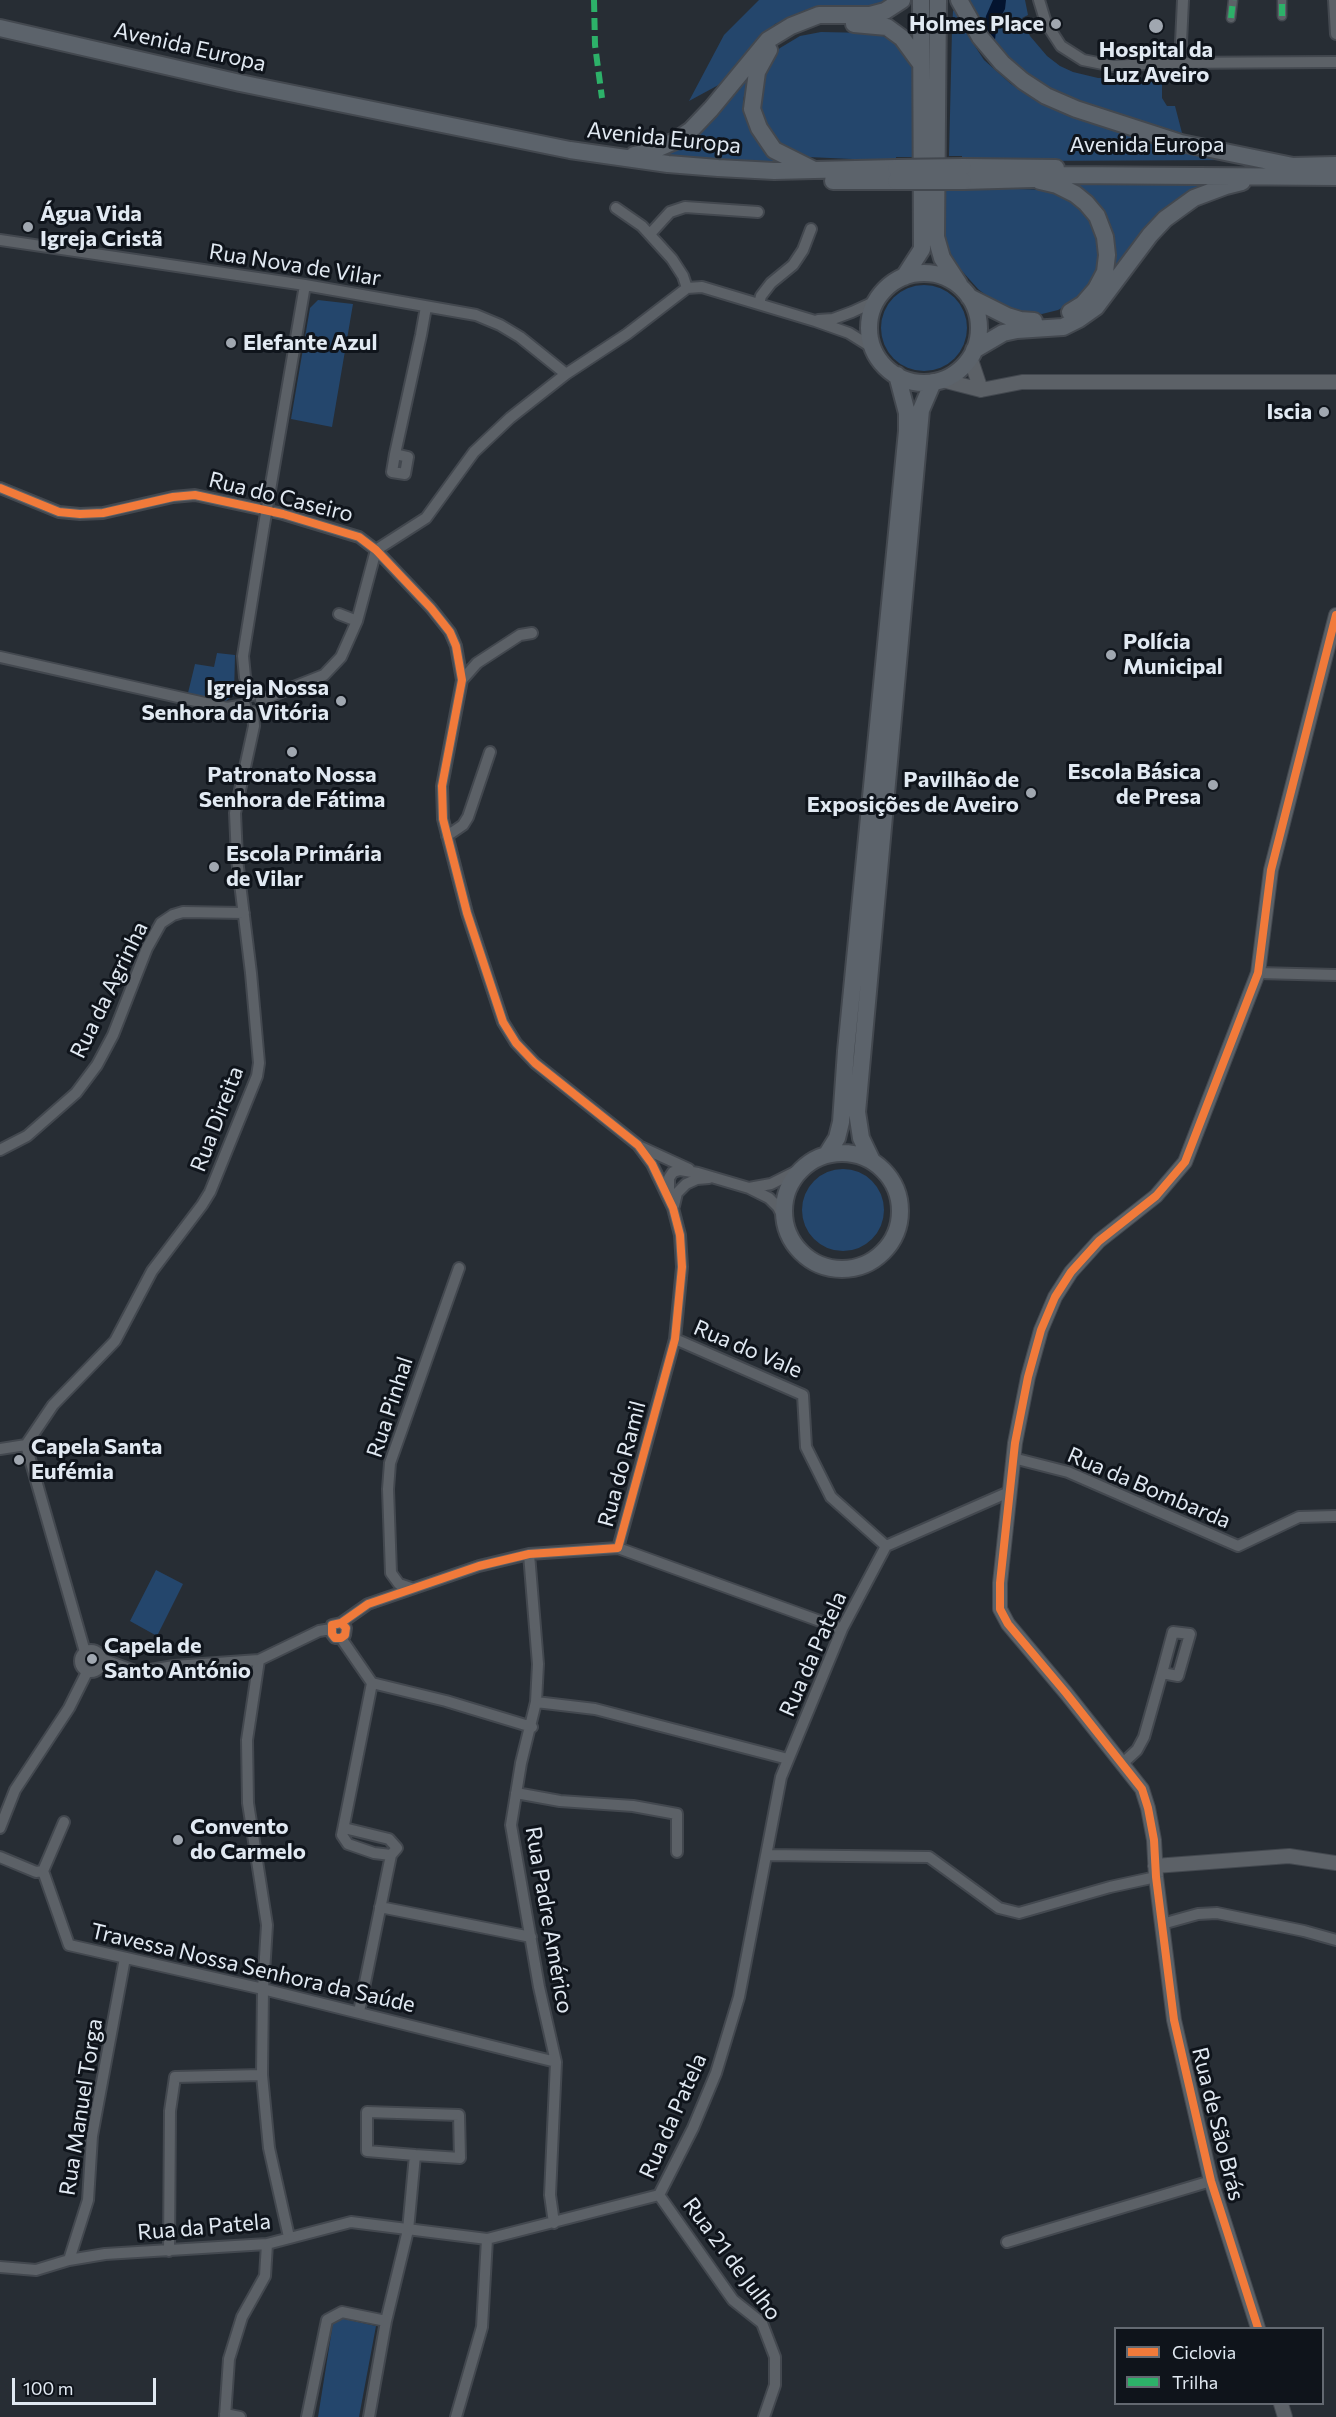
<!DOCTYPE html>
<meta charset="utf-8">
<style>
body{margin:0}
#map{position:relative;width:1336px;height:2417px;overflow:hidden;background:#272d34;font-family:Commissioner,sans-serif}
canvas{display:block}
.legend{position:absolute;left:1114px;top:2327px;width:210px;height:78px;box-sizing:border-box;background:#0f141b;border:2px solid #636971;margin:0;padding:8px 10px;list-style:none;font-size:18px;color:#e1e9f2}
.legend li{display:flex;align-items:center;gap:12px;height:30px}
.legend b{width:30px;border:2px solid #636971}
.scale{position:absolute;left:12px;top:2378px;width:144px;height:27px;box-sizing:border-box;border:3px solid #e1e9f2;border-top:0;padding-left:8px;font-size:18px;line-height:21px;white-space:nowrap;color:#e1e9f2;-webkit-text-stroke:4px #0f141b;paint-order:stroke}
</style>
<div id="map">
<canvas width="1336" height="2417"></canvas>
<ul class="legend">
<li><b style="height:8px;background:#f17a3a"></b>Ciclovia</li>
<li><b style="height:8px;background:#2db169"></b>Trilha</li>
</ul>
<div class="scale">100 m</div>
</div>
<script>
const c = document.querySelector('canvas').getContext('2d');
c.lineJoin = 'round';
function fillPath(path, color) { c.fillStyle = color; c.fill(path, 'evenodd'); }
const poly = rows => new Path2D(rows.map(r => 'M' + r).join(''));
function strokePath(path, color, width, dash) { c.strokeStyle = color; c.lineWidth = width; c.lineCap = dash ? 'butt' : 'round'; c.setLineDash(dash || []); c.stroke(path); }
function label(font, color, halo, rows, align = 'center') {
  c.font = font + ' Commissioner,sans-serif'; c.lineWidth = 6; c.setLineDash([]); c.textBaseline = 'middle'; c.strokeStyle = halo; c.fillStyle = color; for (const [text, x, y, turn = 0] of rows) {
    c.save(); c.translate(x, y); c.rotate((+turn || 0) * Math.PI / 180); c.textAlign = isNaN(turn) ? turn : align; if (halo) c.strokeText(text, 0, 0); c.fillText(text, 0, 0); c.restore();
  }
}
fillPath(poly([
 [759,0,885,0,881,3,866,7,806,10,775,24,754,43,724,82,689,101,724,35],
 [967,0,1025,0,1028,15,1022,18,1030,36,1047,56,1060,66,1073,72,1098,78,1162,79,1162,98,1167,106,1175,106,1182,133,1056,95,1005,60],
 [955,10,967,34,984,60,1011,84,1040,103,1085,118,1231,160,1032,161,962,159,962,156,949,156,952,30,953,11],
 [821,32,869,33,891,38,905,51,913,67,912,157,896,157,896,161,808,157,781,145,768,127,761,112,759,93,768,60,780,48,800,36],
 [752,66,743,100,746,113,782,163,658,155],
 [1069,183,1209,183,1177,202,1104,290,1113,247],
 [963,187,1047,190,1074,201,1092,222,1102,245,1100,265,1093,282,1080,298,1058,310,1042,314,1019,312,995,302,978,289,954,262,945,240,943,191,963,190],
 '881 328a43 43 0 1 1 86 0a43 43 0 1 1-86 0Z',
 [318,300,353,304,332,427,291,419,310,308],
 [217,653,235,655,234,695,226,701,188,693,195,664,214,667],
 '802 1210a41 41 0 1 1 82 0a41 41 0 1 1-82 0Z',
 [156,1570,183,1584,157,1636,130,1621],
 [340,2318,376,2326,359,2417,318,2417,333,2323]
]), '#24466c');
fillPath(poly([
 [993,0,1006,0,1005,9,997,24,994,47,983,33,986,16]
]), '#04142f');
const pedestrian = poly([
 [1282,16,1282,0],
 [1231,18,1233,0]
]);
const minor = poly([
 [1039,0,1046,23,1061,46,1083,60,1113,66,1163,63,1336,62],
 [1334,0,1336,34],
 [1180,64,1183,0],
 [616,208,642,226,672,259,683,276,687,288],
 [650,234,670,212,685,207,758,212],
 [0,240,305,285,476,315,500,325,520,337,566,374],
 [759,304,761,296,771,283,793,265,803,250,811,229],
 [818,320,833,319,852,312,876,301],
 [395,454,408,457,405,474,392,472,395,454,421,335,426,307],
 [0,488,59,512,80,514,103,513,173,497,195,495,283,514,359,537,376,550,431,608,450,632,456,646,462,680,442,786,443,819,467,913,503,1022,516,1043,535,1063,638,1145,652,1164,673,1208,680,1235,682,1267,675,1339,618,1548,529,1554,479,1566,368,1604,341,1623,332,1625,332,1634,335,1638,341,1638,345,1635,346,1628,341,1623],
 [268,502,305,285],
 [376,550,426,518,474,452,510,418,566,374,627,334,687,288,702,287,815,321,849,333,873,348],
 [339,614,357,621],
 [0,657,227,708,245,705],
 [462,680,477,663,520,635,532,633],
 [252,695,245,677,243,656,264,525],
 [261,700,324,675,341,657,357,621,376,550],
 [447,836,463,825,468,817,490,752],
 [1258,973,1336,975],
 [641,1147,689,1169],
 [0,1150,27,1136,76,1093,97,1065,113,1035,147,948,161,923,173,915,183,912,244,913],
 [749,1188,771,1184,799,1170],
 [669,1193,669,1178,673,1172,680,1170,698,1173,749,1188,769,1198,778,1207,783,1217],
 [674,1206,677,1193,686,1184,697,1179,709,1178],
 [675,1339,803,1395,806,1447,831,1497,886,1546],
 [26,1445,53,1405,115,1341,152,1271,202,1205,210,1192,257,1076,259,1063,251,973,237,859,235,813,254,726,253,712],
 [26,1445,85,1652],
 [0,1449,26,1445],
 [1013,1458,1068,1472,1238,1546,1299,1517,1336,1516],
 [618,1548,842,1629],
 [529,1554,538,1664,536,1702,521,1763,511,1825,539,1987,556,2062,550,2195,554,2223],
 [411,1588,399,1584,391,1573,388,1489,390,1463,459,1268],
 [1173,1632,1190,1634,1178,1676,1162,1673,1173,1632],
 [341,1638,372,1683,446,1701,532,1727],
 '80 1661a11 11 0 1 1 22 0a11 11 0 1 1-22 0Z',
 [102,1659,138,1672,174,1666,259,1660,319,1631,331,1629],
 [259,1660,247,1740,248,1803,267,1925,263,1989,262,2075,269,2148,289,2237],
 [536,1702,595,1709,788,1759],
 [1123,1763,1137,1750,1144,1737,1162,1673],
 [516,1793,560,1801,633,1806,677,1814,677,1852],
 [64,1822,43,1871,69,1945,263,1989,556,2062],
 [0,1828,15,1790,69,1708,87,1672],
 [344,1828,389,1839,397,1848,391,1855],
 [766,1855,929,1857,999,1908,1019,1913,1110,1887,1156,1877],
 [0,1857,36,1872,43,1871],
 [380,1907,531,1937],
 [1162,1924,1198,1914,1217,1913,1304,1931,1336,1940],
 [359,2012,391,1855,374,1853,348,1844,342,1835,372,1683],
 [659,2195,733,2300,762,2323,775,2357,775,2385,764,2417],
 [1007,2242,1211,2181],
 [169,2251,170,2111,175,2077,262,2075],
 [69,2260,88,2200,92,2136,125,1958],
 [0,2267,36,2270,69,2260,105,2254,267,2244,351,2222,487,2239,659,2195,693,2128,716,2073,739,1997,781,1777,842,1629,886,1546,1009,1492],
 [225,2414,240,2417],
 [225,2417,229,2359,242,2317,265,2276,267,2244],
 [307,2417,327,2320,342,2312,386,2321],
 [369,2417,386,2321,408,2230,415,2155,460,2158,459,2115,367,2112,367,2151,415,2155],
 [456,2417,482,2327,487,2239]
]);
const tertiary = poly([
 [970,357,981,390],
 [942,380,981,390,1022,382,1336,382],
 [1155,1866,1289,1856,1336,1863],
 [1258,2328,1211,2181,1174,2020,1156,1877,1154,1840,1148,1808,1142,1789,1066,1693,1008,1624,1000,1609,1000,1583,1015,1443,1028,1377,1041,1330,1055,1297,1071,1272,1099,1241,1156,1196,1185,1162,1258,973,1271,870,1336,615],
 [1281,2404,1285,2417]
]);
const primary = poly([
 [938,0,936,237,942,258,959,284],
 [959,0,980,37,1002,63,1023,81,1046,96,1076,109,1181,143,1293,166],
 [854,24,887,27,902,38,921,64],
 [0,28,240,83,570,150,668,164,718,168,774,171,896,168],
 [769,50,757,72,752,109,759,128,774,150,812,169],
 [634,155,652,151,675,141,691,130,711,109,768,40,791,26,819,15,870,15,885,11,902,0],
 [1292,166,1336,165],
 [963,167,1056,168],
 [833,181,896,181],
 [963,181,1033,179,1062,175,1336,177],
 [1040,181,1057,185,1075,194,1086,203,1097,216,1105,237,1107,255,1105,272,1096,289,1083,304,1070,312],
 '869 328a55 55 0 1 1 110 0a55 55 0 1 1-110 0Z',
 [904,277,922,249,921,0],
 [969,297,1007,316,1020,320,1034,321],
 [974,350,1003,333,1017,330,1063,327,1079,319,1096,307,1150,235,1165,219,1194,198,1226,186,1242,182],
 '784 1211a58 58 0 1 1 116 0a58 58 0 1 1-116 0Z',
 [827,1154,837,1138,841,1122,846,1051,907,431,907,413,897,375],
 [872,1161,861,1138,857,1112,921,410,933,382]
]);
strokePath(pedestrian, '#43484f', 11);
strokePath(minor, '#43484f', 14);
strokePath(tertiary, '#43484f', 16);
strokePath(primary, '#43484f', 20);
strokePath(pedestrian, '#5c6167', 8);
strokePath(minor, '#5c6167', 10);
strokePath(tertiary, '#5c6167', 14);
strokePath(primary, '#5c636b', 16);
const minorBridge = poly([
 [264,525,268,502]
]);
const primaryBridge = poly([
 [896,168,963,167],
 [896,181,963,181]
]);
strokePath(minorBridge, '#43484f', 14, []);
strokePath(primaryBridge, '#43484f', 20, []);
strokePath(minorBridge, '#5c6167', 10);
strokePath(primaryBridge, '#5c636b', 16);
strokePath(poly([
 [594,0,595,45,602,98],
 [1282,16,1282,0],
 [1231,18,1233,0]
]), '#2db169', 6, [12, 6]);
strokePath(poly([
 [0,488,59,512,80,514,103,513,173,497,195,495,283,514,359,537,376,550,431,608,450,632,456,646,462,680,442,786,443,819,467,913,503,1022,516,1043,535,1063,638,1145,652,1164,673,1208,680,1235,682,1267,675,1339,618,1548,529,1554,479,1566,368,1604,341,1623,332,1625,332,1634,335,1638,341,1638,345,1635,346,1628,341,1623],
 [1258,2328,1211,2181,1174,2020,1156,1877,1154,1840,1148,1808,1142,1789,1066,1693,1008,1624,1000,1609,1000,1583,1015,1443,1028,1377,1041,1330,1055,1297,1071,1272,1099,1241,1156,1196,1185,1162,1258,973,1271,870,1336,615]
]), '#f17a3a', 8);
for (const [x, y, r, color] of [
 [1056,24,6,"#a0a7b0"],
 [1156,26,8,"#a0a7b0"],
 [28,227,6,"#a0a7b0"],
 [231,343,6,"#a0a7b0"],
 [1324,412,6,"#a0a7b0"],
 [1111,655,6,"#a0a7b0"],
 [341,701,6,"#a0a7b0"],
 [292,752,6,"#a0a7b0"],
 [1213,785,6,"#a0a7b0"],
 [1031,793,6,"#a0a7b0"],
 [214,867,6,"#a0a7b0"],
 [19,1460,6,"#a0a7b0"],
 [92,1659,6,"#a0a7b0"],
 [178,1840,6,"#a0a7b0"]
]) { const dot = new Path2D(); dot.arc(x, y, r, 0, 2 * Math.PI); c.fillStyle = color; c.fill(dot); strokePath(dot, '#0f141b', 2); }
label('bold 22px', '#e1e9f2', '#0f141b', [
 ["Holmes Place",1044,24,"right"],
 ["Hospital da",1156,50,"center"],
 ["Luz Aveiro",1156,75,"center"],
 ["Água Vida",40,214],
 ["Igreja Cristã",40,239],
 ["Elefante Azul",243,343],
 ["Iscia",1312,412,"right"],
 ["Polícia",1123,642],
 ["Municipal",1123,667],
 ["Igreja Nossa",329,688,"right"],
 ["Senhora da Vitória",329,713,"right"],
 ["Escola Básica",1201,772,"right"],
 ["de Presa",1201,797,"right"],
 ["Patronato Nossa",292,775,"center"],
 ["Senhora de Fátima",292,800,"center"],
 ["Pavilhão de",1019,780,"right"],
 ["Exposições de Aveiro",1019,805,"right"],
 ["Escola Primária",226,854],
 ["de Vilar",226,879],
 ["Capela Santa",31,1447],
 ["Eufémia",31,1472],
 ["Capela de",104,1646],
 ["Santo António",104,1671],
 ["Convento",190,1827],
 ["do Carmelo",190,1852]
], 'left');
label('22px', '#e1e9f2', '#0f141b', [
 ["Avenida Europa",190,47,13],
 ["Avenida Europa",664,138,6],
 ["Avenida Europa",1147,145],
 ["Rua Nova de Vilar",295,265,9],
 ["Rua do Caseiro",281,497,14],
 ["Rua da Agrinha",109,990,-64],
 ["Rua Direita",217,1119,-69],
 ["Rua do Vale",748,1349,23],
 ["Rua Pinhal",390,1407,-72],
 ["Rua do Ramil",622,1464,-75],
 ["Rua da Bombarda",1149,1488,23],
 ["Rua da Patela",813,1654,-66],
 ["Rua Padre Américo",549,1920,80],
 ["Travessa Nossa Senhora da Saúde",253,1968,13],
 ["Rua Manuel Torga",81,2107,-81],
 ["Rua da Patela",673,2116,-66],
 ["Rua de São Brás",1218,2124,76],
 ["Rua da Patela",204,2227,-5],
 ["Rua 21 de Julho",732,2259,53]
]);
</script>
